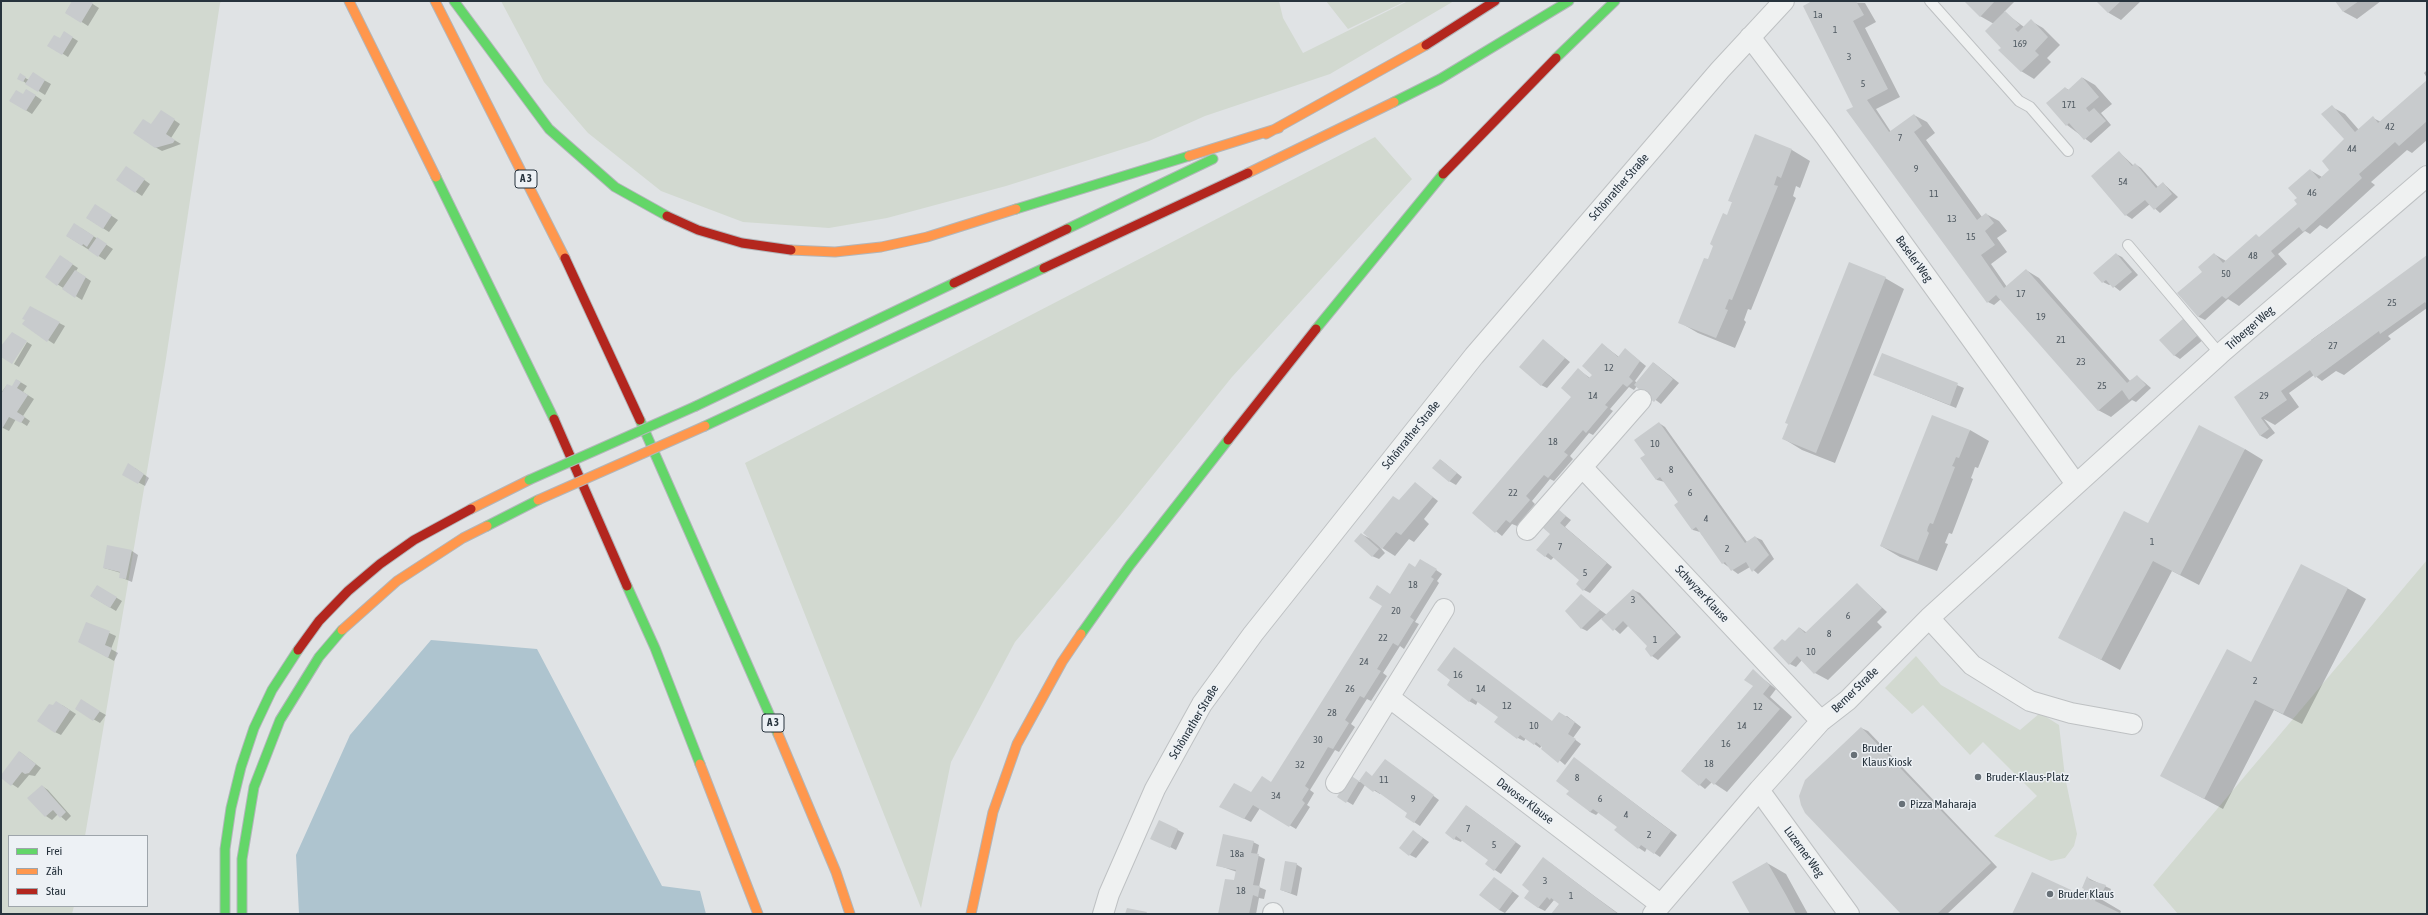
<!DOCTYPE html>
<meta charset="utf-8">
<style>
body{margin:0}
#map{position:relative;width:2428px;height:915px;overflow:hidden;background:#e0e3e5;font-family:"Asap Condensed",sans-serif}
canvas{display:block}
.frame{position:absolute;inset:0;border:2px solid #27333d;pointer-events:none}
.legend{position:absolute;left:8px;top:835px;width:140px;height:72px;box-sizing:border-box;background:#edf1f5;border:1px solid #9ea5ab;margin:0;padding:5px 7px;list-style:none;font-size:12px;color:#27333d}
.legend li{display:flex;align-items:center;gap:8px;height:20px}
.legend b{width:20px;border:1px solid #9ea5ab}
</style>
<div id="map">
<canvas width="2428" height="915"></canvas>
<div class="frame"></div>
<ul class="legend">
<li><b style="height:5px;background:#63d668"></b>Frei</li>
<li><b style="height:5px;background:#ff974d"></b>Zäh</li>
<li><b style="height:5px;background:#b3261e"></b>Stau</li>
</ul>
</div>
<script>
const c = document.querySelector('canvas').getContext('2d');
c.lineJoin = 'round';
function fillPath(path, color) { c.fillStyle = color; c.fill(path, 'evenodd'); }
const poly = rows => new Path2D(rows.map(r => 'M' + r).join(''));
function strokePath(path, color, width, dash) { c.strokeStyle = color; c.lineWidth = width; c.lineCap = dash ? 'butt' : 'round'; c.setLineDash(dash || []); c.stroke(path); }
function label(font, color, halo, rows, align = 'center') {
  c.font = font + ' "Asap Condensed",sans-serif'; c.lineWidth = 3; c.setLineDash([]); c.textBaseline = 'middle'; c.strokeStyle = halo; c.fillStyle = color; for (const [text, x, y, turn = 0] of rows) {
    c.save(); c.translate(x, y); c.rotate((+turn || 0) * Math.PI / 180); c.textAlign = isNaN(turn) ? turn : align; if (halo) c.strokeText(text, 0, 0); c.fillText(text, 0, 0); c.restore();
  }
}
fillPath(poly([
 [1,1,222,1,220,3,165,365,85,836,9,836,9,906,74,906,72,914,1,914],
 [501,1,1279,1,1283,18,1303,53,1408,1,1454,1,1330,74,1205,116,1149,141,1006,186,887,218,829,228,743,222,661,191,588,133,544,82],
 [1326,1,1406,1,1348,29],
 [1375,137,1412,179,1232,377,1120,516,1015,642,951,762,921,908,745,463],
 [2427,560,2427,914,2178,914,2153,885],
 [1916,656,1941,685,2020,730,2040,713,2059,725,2065,777,2077,834,2074,846,2065,858,2051,861,1994,836,2037,796,1983,742,1970,755,1923,705,1912,714,1885,688]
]), '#d2d9d0');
fillPath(poly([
 [431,640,537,649,662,886,700,891,706,914,299,914,296,855,350,735]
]), '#aec4cf');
fillPath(poly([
 [73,1,88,1,99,8,88,26,66,12],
 [1814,1,1865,3,1876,22,1865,28,1900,97,1876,109,1891,132,1914,115,1927,122,1935,133,1926,140,1982,217,1986,214,1999,221,2007,231,1997,238,2007,252,1991,264,2007,287,2026,270,2039,278,2130,381,2137,376,2151,388,2136,402,2132,400,2111,417,2098,410,2001,299,1994,305,1988,302,1854,107],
 [1966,1,2015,1,2004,12,2024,27,2031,21,2043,28,2060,45,2047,58,2051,62,2034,79,2021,71,2002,48,1994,24,1980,16],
 [2098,1,2141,1,2121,20,2109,13],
 [2337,1,2381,1,2357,19,2344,12],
 [70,36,78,41,68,57,49,45],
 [2427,70,2427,78,2424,73],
 [33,74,51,84,45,95,18,78,20,75,29,80],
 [2083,78,2095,85,2112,104,2101,113,2111,125,2091,143,2067,125,2065,88,2069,90],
 [2427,82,2427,140,2412,153,2407,150,2371,182,2375,185,2327,229,2320,225,2310,234,2305,231,2278,254,2287,264,2239,306,2228,299,2205,320,2199,317,2178,293,2203,272,2214,254,2226,261,2260,238,2297,205,2298,198,2310,170,2322,177,2331,170,2346,139,2332,107,2345,114,2359,130,2373,118,2381,122],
 [33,94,42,100,32,114,11,101],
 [167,115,180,124,171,138,181,144,162,151,155,147,152,125],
 [1755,136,1792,150,1810,161,1800,188,1796,186,1793,196,1796,198,1751,310,1748,309,1744,320,1746,322,1735,348,1698,333,1679,322,1709,261,1733,203,1729,200],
 [2119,152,2134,166,2135,164,2141,168,2158,187,2163,183,2178,197,2160,213,2150,204,2132,219,2126,215],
 [132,171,150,184,142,196,118,180],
 [101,209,118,220,109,232,87,218],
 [81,228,113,249,105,260,67,236],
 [2116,254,2122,257,2138,275,2120,291,2111,284,2109,285,2103,282],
 [2427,257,2427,308,2388,336,2391,339,2344,375,2336,371,2322,381,2314,375,2289,393,2299,407,2275,425,2264,419,2275,433,2267,439,2261,436,2236,398,2315,346,2311,340],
 [66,260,78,268,76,271,91,281,82,300,46,277],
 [1885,278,1904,289,1835,463,1802,450,1784,439],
 [30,308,65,326,54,344,24,324],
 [2184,320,2204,339,2180,359,2174,355],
 [1543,340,1570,362,1547,388,1541,385],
 [27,342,32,345,19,367,14,364],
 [1602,344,1619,357,1626,350,1646,366,1635,381,1637,383,1654,363,1679,383,1661,404,1637,386,1634,390,1629,387,1610,409,1613,411,1593,435,1589,433,1570,456,1573,459,1554,481,1550,479,1532,501,1535,504,1517,526,1512,524,1502,536,1473,513,1573,397,1579,370,1590,378,1593,375],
 [1883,354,1964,388,1956,408,1875,375],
 [17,380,27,386,23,392,34,399,23,416,30,421,27,426,16,419,9,431,1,427,1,393,7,385,12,388],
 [1659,423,1665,427,1747,542,1755,537,1762,540,1774,559,1758,574,1750,567,1738,574,1723,563,1700,532,1693,530,1676,505,1680,502,1665,482,1657,480,1641,458,1646,455],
 [1970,430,1989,441,1978,468,1975,467,1973,473,1971,478,1973,479,1952,534,1949,533,1945,543,1948,544,1937,571,1900,557,1881,546],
 [2245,449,2263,460,2199,585,2172,571,2120,670,2059,637,2148,525],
 [1441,460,1462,477,1456,485,1449,481],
 [135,468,149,478,145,486,123,474],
 [1415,483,1438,501,1424,519,1429,524,1414,542,1409,539,1395,556,1379,546,1385,553,1379,559,1372,556,1361,534,1369,538],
 [1558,510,1571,520,1565,527,1612,567,1590,593,1584,590,1581,580,1554,557,1551,560,1545,556],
 [132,551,138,555,132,582,120,577,121,573,104,568],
 [1426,563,1442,574,1437,581,1439,583,1415,622,1419,624,1404,649,1400,646,1383,673,1387,676,1371,701,1367,699,1351,724,1355,727,1339,752,1335,750,1310,790,1314,793,1307,805,1310,807,1296,829,1260,808,1251,822,1227,810,1251,794,1275,785,1391,595,1415,568],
 [1857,584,1887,612,1877,622,1882,627,1828,680,1815,673,1802,660,1796,667,1790,664,1774,648,1786,642,1800,628,1807,633],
 [97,586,122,601,116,611,91,596],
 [2347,588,2366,599,2302,724,2274,710,2223,809,2162,776,2251,663],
 [1633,590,1640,593,1681,637,1658,660,1652,656,1649,646,1629,625,1620,634,1602,618,1587,631,1581,628,1581,596,1607,615],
 [87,623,116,636,111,649,118,653,114,661,79,641],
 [1753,671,1776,689,1770,697,1792,717,1727,792,1712,782,1705,789,1682,771,1688,763,1691,765,1689,762,1754,686],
 [1448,685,1553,722,1567,716,1581,727,1573,738,1581,744,1565,765,1542,745,1540,748,1526,738,1524,741,1518,738,1499,717,1478,701,1476,705,1469,701],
 [81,701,106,715,100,723,76,709],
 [62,705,76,714,61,735,55,732,53,706],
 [1861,728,1868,731,1997,867,1947,914,1903,914],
 [20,752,41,768,35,776,29,775,18,788,1,777],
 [1574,758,1677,835,1660,857,1647,848,1645,852,1639,848,1616,830,1618,827,1599,812,1596,815,1590,812,1570,791],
 [1391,764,1439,800,1420,826,1414,822,1409,813,1381,793,1380,794,1365,785,1353,805,1338,796,1356,780,1360,782,1373,777],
 [42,786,48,790,71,816,66,821,58,814,52,820,46,816],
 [1467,806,1521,846,1501,874,1495,870,1489,860,1462,840,1461,842,1454,839],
 [1159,821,1184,833,1176,850,1156,840],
 [1413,831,1429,842,1416,858,1410,855],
 [1253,842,1259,845,1257,855,1265,859,1259,887,1266,890,1264,899,1259,898,1256,914,1219,914,1234,882,1237,872,1217,865],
 [1549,862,1597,898,1619,914,1552,914,1560,903,1554,900,1545,911,1539,908,1525,898],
 [1767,863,1786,874,1808,914,1751,914],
 [1296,864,1302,868,1297,896,1281,890],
 [1494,878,1519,896,1505,913,1499,910],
 [2088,878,2111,889,2107,900,2099,898,2121,911,2120,914,2013,914,2082,896]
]), '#0003');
fillPath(poly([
 [72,1,90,1,93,3,81,23,65,13],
 [1812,1,1856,1,1864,15,1853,21,1888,89,1867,100,1889,132,1914,114,1922,126,1914,132,1977,220,1986,213,1994,223,1985,231,1995,245,1981,255,2004,288,2026,269,2127,383,2137,375,2146,385,2129,400,2122,390,2098,411,1996,295,1987,303,1846,110,1853,107,1803,6],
 [1964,1,1995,1,1980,17],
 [2096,1,2121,1,2108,13],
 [2335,1,2359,1,2343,12],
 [2005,11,2020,25,2015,29,2018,32,2031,19,2048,37,2035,51,2039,55,2021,72,1998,50,2001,48,1985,31],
 [64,31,73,37,62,55,47,46,54,35,60,38],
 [33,72,45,80,38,92,25,84],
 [20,73,26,77,23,82,17,79],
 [2082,77,2099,97,2086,108,2089,112,2094,108,2106,121,2084,140,2069,123,2066,126,2046,103,2065,87,2068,90],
 [2427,80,2427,121,2399,146,2395,142,2359,174,2362,178,2313,223,2303,232,2299,227,2271,251,2275,256,2226,299,2222,296,2198,317,2177,293,2202,272,2198,267,2214,253,2223,263,2256,234,2259,237,2297,204,2294,200,2297,198,2288,188,2310,169,2319,179,2329,170,2322,161,2344,139,2321,114,2332,105,2355,132,2373,116,2378,123],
 [26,89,36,95,26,111,9,101,16,90,23,94],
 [161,110,175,119,166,134,175,140,173,143,155,148,133,133,143,119,151,124],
 [1755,134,1792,149,1781,178,1777,176,1774,185,1778,186,1732,300,1729,299,1725,309,1728,310,1716,338,1678,323,1704,258,1708,259,1713,246,1710,244,1723,213,1727,215,1732,202,1728,201],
 [2119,151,2132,166,2135,163,2156,188,2163,182,2172,194,2154,210,2145,200,2125,216,2091,176],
 [126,166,145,179,135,193,116,180],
 [95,204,112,215,103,229,86,218],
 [74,223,94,236,87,247,83,244,82,246,66,236],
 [97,237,107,244,98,257,88,250],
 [2116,253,2132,272,2113,288,2106,280,2102,283,2093,273],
 [60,255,73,264,57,286,45,277],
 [2427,255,2427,305,2425,302,2380,334,2379,331,2315,378,2310,370,2281,391,2287,400,2261,418,2269,429,2260,436,2234,397],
 [1849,262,1886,277,1816,453,1782,439,1788,424,1785,423],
 [75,270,86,277,75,298,62,289],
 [30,306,60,322,47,342,22,324,25,320,22,319],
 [2184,318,2198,335,2174,356,2159,340],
 [12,332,27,341,12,364,1,357,1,346],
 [1543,339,1565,358,1541,386,1519,367],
 [1602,343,1618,357,1625,348,1640,361,1629,377,1633,381,1627,387,1623,384,1605,405,1608,407,1586,433,1583,430,1564,452,1568,455,1548,478,1544,475,1526,496,1530,500,1510,523,1506,520,1495,533,1472,513,1571,397,1561,388,1578,368,1589,378,1592,375,1582,366],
 [1882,353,1958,383,1950,405,1873,375],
 [1653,362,1673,379,1654,402,1634,385],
 [16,379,21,382,17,388,28,395,17,412,25,417,21,423,9,417,2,429,1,394,7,384,12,386],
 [1932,415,1970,430,1959,458,1956,457,1954,462,1952,466,1955,467,1933,524,1930,523,1928,527,1927,531,1929,533,1918,561,1880,546],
 [1659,422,1745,543,1755,536,1769,555,1752,572,1746,562,1731,571,1725,562,1722,564,1696,527,1692,530,1674,505,1678,502,1660,477,1656,480,1640,458,1645,455,1634,440],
 [2199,425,2245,449,2180,575,2153,561,2101,660,2058,638,2124,511,2148,523],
 [1440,459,1457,473,1449,482,1432,468],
 [128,463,144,474,138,484,122,475],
 [1415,482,1433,497,1401,535,1396,532,1382,549,1363,533,1393,496,1399,500],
 [1557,508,1566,516,1560,523,1607,563,1583,591,1576,584,1579,580,1548,553,1545,557,1536,550,1550,534,1542,527],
 [1361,533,1379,549,1372,557,1354,541],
 [107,545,132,550,126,579,119,578,120,572,103,568],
 [1420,559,1437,569,1431,577,1434,579,1410,617,1414,620,1398,646,1393,643,1377,669,1381,671,1364,698,1360,696,1345,720,1349,723,1333,749,1328,747,1305,786,1309,789,1302,800,1305,803,1289,827,1253,805,1244,819,1219,807,1234,783,1251,792,1262,776,1271,782,1382,606,1369,598,1377,585,1390,594,1409,563,1415,567],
 [2301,564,2348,588,2283,714,2255,700,2204,799,2160,776,2227,649,2251,662],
 [1857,583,1882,608,1814,674,1797,656,1789,665,1773,648,1782,639,1785,641,1799,627,1805,633],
 [97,585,117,597,110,608,90,596],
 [1633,589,1676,633,1651,657,1645,649,1647,646,1623,621,1613,631,1601,619],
 [1581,594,1600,610,1581,629,1565,611],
 [86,622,110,631,105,645,112,648,108,658,78,642],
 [1454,647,1552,721,1559,712,1575,722,1568,734,1576,739,1558,763,1541,749,1542,747,1536,742,1534,745,1520,735,1517,739,1494,722,1498,717,1472,698,1469,702,1447,685,1450,680,1437,670],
 [1753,669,1770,685,1763,694,1780,709,1714,785,1706,778,1699,786,1681,771,1753,686,1744,680],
 [81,699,100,711,93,721,75,709],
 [56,701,70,710,55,733,37,721,49,704,53,705],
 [1861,727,1991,863,1937,914,1901,914,1805,813,1801,805,1799,796,1805,780],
 [19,751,36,764,29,773,25,774,22,772,11,786,1,778,1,775],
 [1574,757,1671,831,1654,854,1641,845,1638,849,1614,830,1617,827,1593,809,1590,812,1566,794,1569,791,1556,781],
 [1385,759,1434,795,1414,823,1405,817,1407,813,1375,790,1373,792,1359,781,1346,803,1337,797,1350,775,1359,781,1366,771,1372,776],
 [42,785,66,812,60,818,53,810,45,817,27,798],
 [1466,805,1516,842,1494,871,1485,864,1488,860,1473,849,1456,836,1454,840,1445,833],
 [1159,820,1178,829,1170,848,1150,839],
 [1413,830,1423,838,1409,856,1399,848],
 [1223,834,1254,841,1251,853,1259,854,1253,885,1260,886,1258,897,1253,895,1249,914,1218,914,1225,879,1234,880,1236,870,1216,866],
 [1543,857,1590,893,1618,914,1551,914,1559,904,1551,898,1550,900,1547,897,1538,908,1524,898,1529,891,1522,885],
 [1285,861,1297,863,1291,893,1280,890],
 [1767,862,1786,895,1796,914,1750,914,1732,882],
 [2032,872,2082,895,2084,889,2082,888,2087,876,2090,880,2106,885,2100,897,2097,896,2095,901,2122,914,2012,914],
 [1494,877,1513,891,1499,910,1479,895],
 [1127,908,1147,912,1146,914,1125,914]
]), '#c8cbcd');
const lane = poly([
 [1930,1,2019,101,2030,107,2068,151],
 [2128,245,2220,354]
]);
const street = poly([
 [1750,37,1825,136,2076,484],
 [1582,467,1821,721],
 [1527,530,1641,400],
 [1929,618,1972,665,2030,701,2071,713,2132,724],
 [1390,698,1660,904],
 [1336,783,1444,609],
 [1759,790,1849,914],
 [1103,914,1109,894,1155,789,1202,704,1253,634,1474,356,1720,70,1784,1],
 [1273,914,1273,913],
 [1653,914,1759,790,1821,721,1848,700,1929,618,2220,354,2427,176]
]);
const fast = poly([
 [454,1,549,129,615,187,667,216],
 [1556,58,1615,1],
 [1394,102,1440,79,1569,1],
 [436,177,554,419],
 [1016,209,1189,156],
 [1067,229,1213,159],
 [1316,329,1443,174],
 [696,406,954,283],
 [640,420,778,734],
 [705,426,1044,268],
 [487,526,538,500],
 [627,586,655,648,700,764],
 [1081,634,1130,565,1228,440],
 [225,914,225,849,231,808,241,767,254,728,272,690,298,650],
 [242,914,242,859,254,787,280,720,319,657,342,630]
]);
const slow = poly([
 [349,1,436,177],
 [435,1,565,258],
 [1266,134,1426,45],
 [1189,156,1279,128],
 [1248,173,1394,102],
 [791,250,835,252,881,247,927,237,1016,209],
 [471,509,529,480],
 [342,630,397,581,463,538,487,526],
 [778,734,836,872,850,914],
 [700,764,758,914],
 [971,914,993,812,1017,744,1062,662,1081,634]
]);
const jam = poly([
 [1426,45,1495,1],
 [1443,174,1556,58],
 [667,216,698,230,742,243,791,250],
 [565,258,640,420],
 [1044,268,1248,173],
 [954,283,1067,229],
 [554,419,627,586],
 [1228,440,1316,329],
 [298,650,319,621,348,591,380,564,414,540,471,509]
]);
strokePath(lane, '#bec1c3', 12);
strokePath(street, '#bec1c3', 22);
strokePath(fast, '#b2b6ba', 11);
strokePath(slow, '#b2b6ba', 11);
strokePath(jam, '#b2b6ba', 11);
strokePath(lane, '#eff1f1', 10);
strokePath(street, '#eff1f1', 20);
strokePath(fast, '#63d668', 9);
strokePath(slow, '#ff974d', 9);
strokePath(jam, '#b3261e', 9);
const fastBridge = poly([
 [529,480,696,406]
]);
const slowBridge = poly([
 [538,500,705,426]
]);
strokePath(fastBridge, '#b2b6ba', 11, []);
strokePath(slowBridge, '#b2b6ba', 11, []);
strokePath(fastBridge, '#63d668', 9);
strokePath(slowBridge, '#ff974d', 9);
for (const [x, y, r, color] of [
 [1854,755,4,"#687178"],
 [1978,777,4,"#687178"],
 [1902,804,4,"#687178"],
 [2050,894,4,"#687178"]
]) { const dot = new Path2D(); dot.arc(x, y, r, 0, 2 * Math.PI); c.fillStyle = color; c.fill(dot); strokePath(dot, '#edf1f5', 1.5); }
label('10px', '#505a62', null, [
 ["1a",1818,15],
 ["1",1835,30],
 ["169",2020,44],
 ["3",1849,57],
 ["5",1863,84],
 ["171",2069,105],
 ["42",2390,127],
 ["7",1900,138],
 ["44",2352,149],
 ["9",1916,169],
 ["54",2123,182],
 ["46",2312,193],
 ["11",1934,194],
 ["13",1952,219],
 ["15",1971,237],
 ["48",2253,256],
 ["50",2226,274],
 ["17",2021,294],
 ["25",2392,303],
 ["19",2041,317],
 ["21",2061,340],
 ["27",2333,346],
 ["23",2081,362],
 ["12",1609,368],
 ["25",2102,386],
 ["14",1593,396],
 ["29",2264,396],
 ["18",1553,442],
 ["10",1655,444],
 ["8",1671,470],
 ["22",1513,493],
 ["6",1690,493],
 ["4",1706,519],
 ["1",2152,542],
 ["7",1560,547],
 ["2",1727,549],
 ["5",1585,573],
 ["18",1413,585],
 ["3",1633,600],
 ["20",1396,611],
 ["6",1848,616],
 ["8",1829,634],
 ["22",1383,638],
 ["1",1655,640],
 ["10",1811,652],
 ["24",1364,662],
 ["16",1458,675],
 ["2",2255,681],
 ["26",1350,689],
 ["14",1481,689],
 ["12",1507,706],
 ["12",1758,707],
 ["28",1332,713],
 ["10",1534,726],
 ["14",1742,726],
 ["30",1318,740],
 ["16",1726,744],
 ["18",1709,764],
 ["32",1300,765],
 ["8",1577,778],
 ["11",1384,780],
 ["34",1276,796],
 ["9",1413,799],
 ["6",1600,799],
 ["4",1626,815],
 ["7",1468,829],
 ["2",1649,835],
 ["5",1494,845],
 ["18a",1237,854],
 ["3",1545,881],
 ["18",1241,891],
 ["1",1571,896]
]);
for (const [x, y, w] of [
 [526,179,22],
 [773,723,22]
]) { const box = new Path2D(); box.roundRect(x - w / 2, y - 9, w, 18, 3); c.fillStyle = '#edf1f5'; c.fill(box); strokePath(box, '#27333d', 1); }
label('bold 11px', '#27333d', null, [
 ["A 3",526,179],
 ["A 3",773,723]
]);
label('12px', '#27333d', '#edf1f5', [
 ["Schönrather Straße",1619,187,-49],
 ["Baseler Weg",1914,259,54],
 ["Triberger Weg",2250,328,-41],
 ["Schönrather Straße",1411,435,-51],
 ["Schwyzer Klause",1702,594,47],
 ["Berner Straße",1855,690,-44],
 ["Schönrather Straße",1194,722,-59],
 ["Davoser Klause",1525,801,37],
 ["Luzerner Weg",1804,852,54]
]);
label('12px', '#27333d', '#edf1f5', [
 ["Bruder",1862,748],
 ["Klaus Kiosk",1862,762],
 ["Bruder-Klaus-Platz",1986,777],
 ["Pizza Maharaja",1910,804],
 ["Bruder Klaus",2058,894]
], 'left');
</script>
